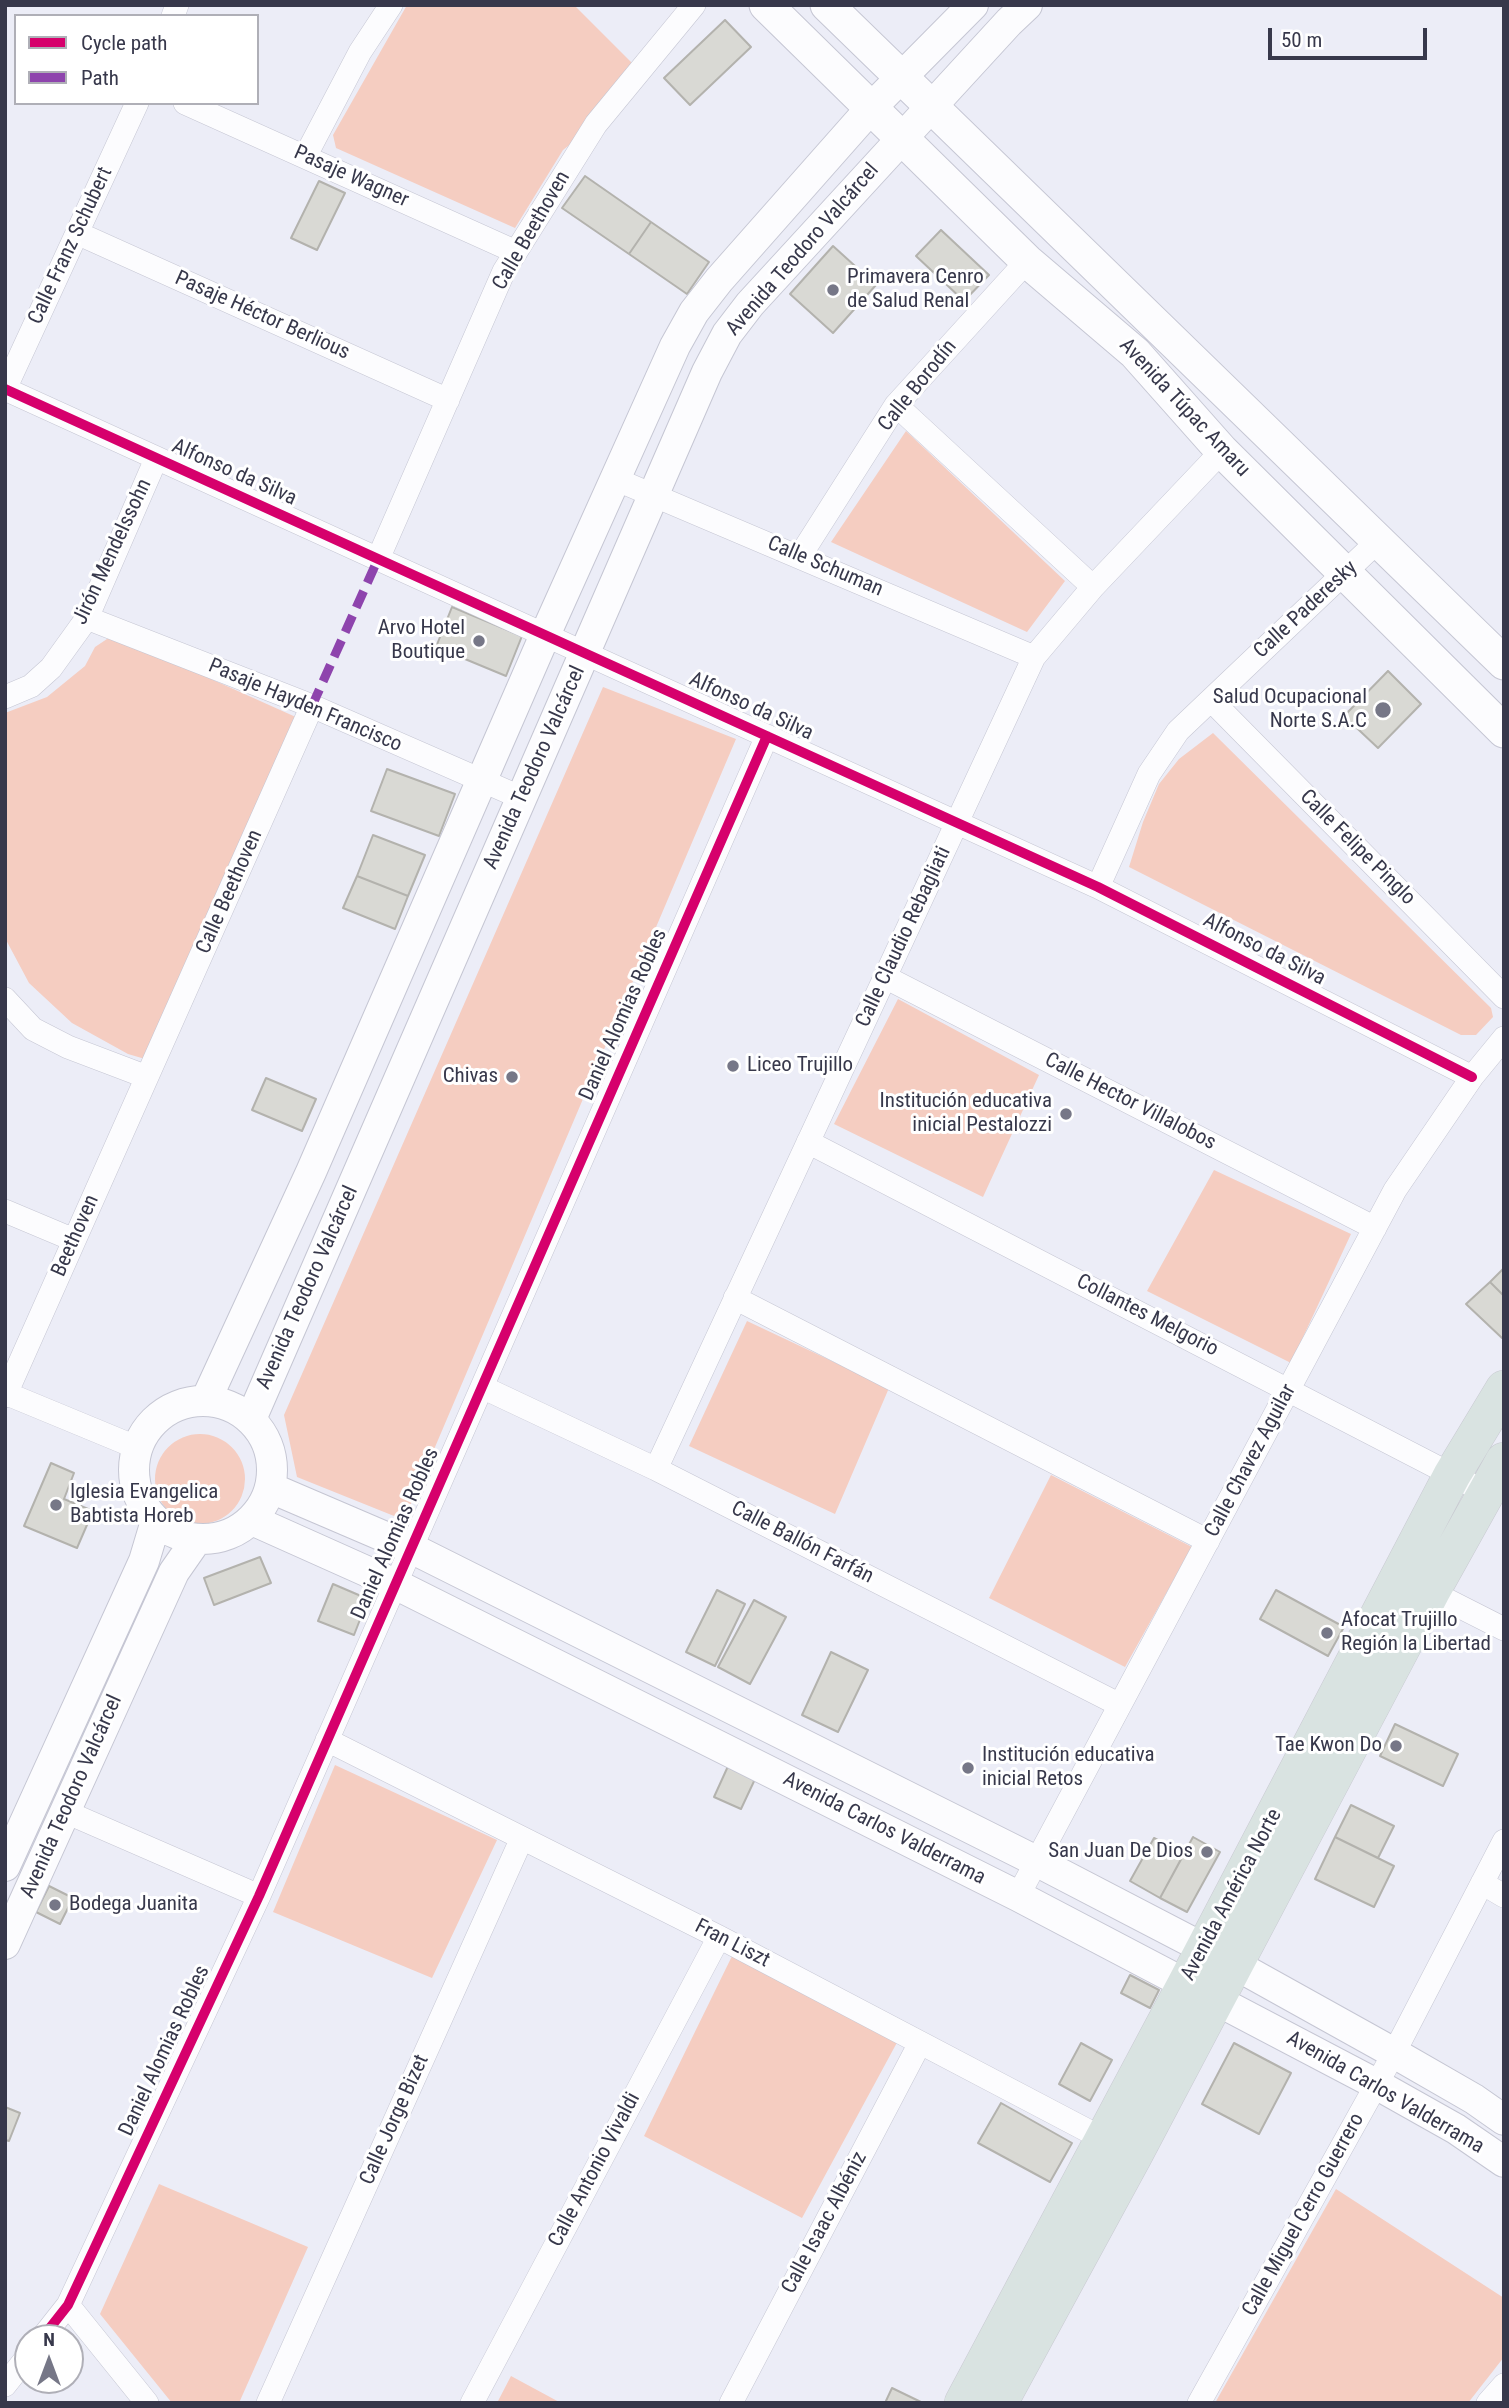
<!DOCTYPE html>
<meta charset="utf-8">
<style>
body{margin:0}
#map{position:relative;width:1509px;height:2408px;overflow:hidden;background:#ecedf7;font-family:"Roboto Condensed",sans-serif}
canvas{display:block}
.frame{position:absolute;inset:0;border:7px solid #37384b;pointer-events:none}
.legend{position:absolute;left:14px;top:14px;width:245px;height:91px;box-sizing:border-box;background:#fff;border:2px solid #afafb7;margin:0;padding:9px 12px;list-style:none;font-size:21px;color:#37384b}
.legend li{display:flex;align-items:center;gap:14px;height:35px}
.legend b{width:35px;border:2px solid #afafb7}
.north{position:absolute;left:14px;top:2324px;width:70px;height:70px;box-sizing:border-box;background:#fff;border:2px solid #afafb7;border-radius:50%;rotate:0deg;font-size:19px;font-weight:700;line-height:28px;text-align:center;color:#37384b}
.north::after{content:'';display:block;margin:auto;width:24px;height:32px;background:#767787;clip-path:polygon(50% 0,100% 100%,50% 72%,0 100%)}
.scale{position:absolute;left:1268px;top:28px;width:159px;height:32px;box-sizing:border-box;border:4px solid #37384b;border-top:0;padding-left:9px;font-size:21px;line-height:24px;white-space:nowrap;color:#37384b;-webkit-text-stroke:5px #fff;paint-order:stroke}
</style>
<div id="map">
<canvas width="1509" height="2408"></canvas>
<div class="frame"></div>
<ul class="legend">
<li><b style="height:9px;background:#d6006c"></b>Cycle path</li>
<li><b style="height:9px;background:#8e44ad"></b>Path</li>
</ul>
<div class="north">N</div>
<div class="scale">50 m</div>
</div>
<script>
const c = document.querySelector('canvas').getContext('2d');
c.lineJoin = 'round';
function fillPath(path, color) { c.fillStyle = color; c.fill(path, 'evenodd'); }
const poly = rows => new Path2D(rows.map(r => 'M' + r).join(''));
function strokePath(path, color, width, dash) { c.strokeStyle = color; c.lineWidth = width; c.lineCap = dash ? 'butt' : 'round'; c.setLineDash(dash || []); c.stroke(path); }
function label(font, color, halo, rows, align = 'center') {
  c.font = font + ' "Roboto Condensed",sans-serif'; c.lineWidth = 6; c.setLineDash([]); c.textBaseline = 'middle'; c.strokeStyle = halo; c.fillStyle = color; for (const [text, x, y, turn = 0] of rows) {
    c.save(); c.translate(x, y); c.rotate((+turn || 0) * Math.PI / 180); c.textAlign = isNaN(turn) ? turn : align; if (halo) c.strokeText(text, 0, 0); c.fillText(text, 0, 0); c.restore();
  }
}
fillPath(poly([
 [407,5,574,5,635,66,596,124,563,150,515,228,336,148,333,135],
 [906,431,1065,581,1027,632,831,542],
 [113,635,298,718,145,1059,128,1054,72,1023,29,983,5,938,5,713,47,697,85,666,95,647],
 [603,687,736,739,404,1520,297,1477,284,1415],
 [1213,733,1491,1008,1493,1017,1476,1035,1461,1035,1129,867,1143,822,1159,784,1179,759],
 [898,999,1039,1075,983,1197,834,1124],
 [1214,1170,1351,1234,1291,1363,1147,1291],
 [747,1321,889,1388,835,1514,689,1446],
 '155 1479a45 45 0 1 1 90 0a45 45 0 1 1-90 0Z',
 [1051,1475,1192,1547,1125,1667,989,1598],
 [335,1765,497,1840,432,1978,273,1912],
 [734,1952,900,2037,802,2218,644,2136],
 [159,2184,308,2247,239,2403,172,2403,100,2314],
 [1336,2189,1504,2298,1504,2357,1468,2403,1215,2403],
 [511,2376,561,2403,497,2403]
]), '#f5cdc1');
const building = poly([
 [725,20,751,47,690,105,664,78,725,20],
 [585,176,651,222,629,254,562,208,585,176],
 [319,181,345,193,317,250,291,238,319,181],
 [651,222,709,262,687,294,629,254,651,222],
 [941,230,989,275,964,301,916,256,941,230],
 [833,246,876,285,833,333,790,294,833,246],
 [452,607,522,636,506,676,436,647,452,607],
 [1388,671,1421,704,1378,748,1344,716,1388,671],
 [387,769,455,794,439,836,371,811,387,769],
 [373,835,425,855,408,896,357,876,373,835],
 [357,876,408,896,395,929,343,908,357,876],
 [266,1078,316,1099,302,1131,252,1110,266,1078],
 [1504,1268,1504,1296,1490,1282,1504,1268],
 [1490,1282,1504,1296,1504,1336,1502,1338,1466,1304,1490,1282],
 [51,1463,74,1473,64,1499,93,1511,77,1548,24,1526,51,1463],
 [260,1557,271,1583,214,1605,204,1578,260,1557],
 [333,1584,368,1599,354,1635,318,1621,333,1584],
 [717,1590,745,1604,715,1666,686,1652,717,1590],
 [1276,1590,1344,1627,1328,1656,1260,1619,1276,1590],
 [754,1600,786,1617,750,1684,718,1667,754,1600],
 [831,1652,868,1670,838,1732,802,1715,831,1652],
 [1395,1724,1458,1754,1443,1786,1380,1756,1395,1724],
 [729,1764,756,1777,741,1809,714,1797,729,1764],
 [1351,1805,1394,1826,1378,1858,1335,1837,1351,1805],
 [1193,1837,1220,1852,1187,1912,1160,1898,1193,1837],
 [1335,1837,1394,1866,1374,1907,1315,1879,1335,1837],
 [1154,1838,1184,1854,1160,1898,1130,1881,1154,1838],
 [49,1886,73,1898,60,1924,36,1912,49,1886],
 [1130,1975,1159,1990,1150,2008,1121,1993,1130,1975],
 [1081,2043,1112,2060,1090,2101,1059,2084,1081,2043],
 [1234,2043,1291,2073,1259,2134,1202,2104,1234,2043],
 [1001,2103,1072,2143,1050,2182,978,2143,1001,2103],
 [5,2107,20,2113,9,2141,5,2140,5,2107],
 [892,2388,923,2403,885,2403,892,2388]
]);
fillPath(building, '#d9d9d4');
strokePath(building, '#b3b2ad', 2);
const minor = poly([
 [173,16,177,5],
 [185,103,516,252],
 [305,157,360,52,391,5],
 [77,233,448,400],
 [5,389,1098,887,1472,1077],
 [5,389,137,103],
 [896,405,1093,587],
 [615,479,1034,657],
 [800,556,896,405,1027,261],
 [378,559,504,271,596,124,694,5],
 [87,618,312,706,522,798],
 [5,697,31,686,51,668,87,618,156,459],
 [1211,700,1504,997],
 [1098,887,1149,774,1178,731,1378,541],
 [885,977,1375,1228],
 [5,999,33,1029,68,1047,147,1077],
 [808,1142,1485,1492],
 [5,1211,74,1240],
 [735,1298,1208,1541],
 [482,1387,656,1469,1120,1705],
 [5,1393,138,1448],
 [5,1396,312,706],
 [656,1469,1034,657,1093,587,1222,451],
 [1431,1592,1504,1629],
 [327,1740,719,1937,1115,2145],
 [66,1812,259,1896],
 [1482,1883,1504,1896],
 [1018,1896,1395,1190,1472,1077,1504,1038],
 [68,2305,147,2403],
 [42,2338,68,2305,259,1896,767,736],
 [5,2385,28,2356],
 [268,2403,522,1838],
 [472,2403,719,1937],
 [731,2403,920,2043],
 [1199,2403,1394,2053,1504,1841],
 [1488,2403,1504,2385]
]);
const tertiary = poly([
 [206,1400,311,1172,545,635,675,346,694,312,719,280,871,108,973,5],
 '134 1470a69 69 0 1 1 138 0a69 69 0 1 1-138 0Z',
 [251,1419,707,372,727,334,750,304,1009,22,1027,5],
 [271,1488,411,1548,1036,1861,1234,1964,1394,2053,1474,2099,1504,2120],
 [252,1520,395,1584,1018,1896,1376,2084,1456,2129,1504,2162],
 [5,1866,144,1561,156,1521],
 [5,1944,174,1572,197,1539]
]);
const secondary = poly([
 [766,5,1027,261,1135,353,1222,451,1504,731],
 [827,5,1504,663]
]);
const primary = poly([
 [963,2403,1186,1984,1452,1475,1504,1389],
 [999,2403,1134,2155,1431,1592,1504,1461]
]);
strokePath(minor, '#c5c6d3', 24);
strokePath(tertiary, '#c5c6d3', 32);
strokePath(secondary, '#c5c6d3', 35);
strokePath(primary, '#c8c9d1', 38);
strokePath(minor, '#fcfcfe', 23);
strokePath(tertiary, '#fcfcfe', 30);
strokePath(secondary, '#fcfcfe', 33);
strokePath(primary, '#d9e3e1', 37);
strokePath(poly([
 [312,706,378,559]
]), '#8e44ad', 9, [18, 9]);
strokePath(poly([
 [5,389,1098,887,1472,1077],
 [42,2338,68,2305,259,1896,767,736]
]), '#d6006c', 10);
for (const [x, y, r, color] of [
 [833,290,7,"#767787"],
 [479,641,7,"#767787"],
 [1383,710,9,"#767787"],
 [733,1066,7,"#767787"],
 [512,1077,7,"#767787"],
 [1066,1114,7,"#767787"],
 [56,1505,7,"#767787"],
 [1327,1633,7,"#767787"],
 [1396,1746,7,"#767787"],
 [968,1768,7,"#767787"],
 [1207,1852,7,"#767787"],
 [55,1905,7,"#767787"]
]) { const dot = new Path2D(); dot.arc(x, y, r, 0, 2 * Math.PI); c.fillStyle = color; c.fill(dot); strokePath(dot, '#fff', 2.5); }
label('21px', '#37384b', '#fff', [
 ["Pasaje Wagner",351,177,24],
 ["Calle Beethoven",532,231,-60],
 ["Calle Franz Schubert",71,246,-65],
 ["Avenida Teodoro Valcárcel",803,250,-49],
 ["Pasaje Héctor Berlious",262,316,24],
 ["Calle Borodín",918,386,-51],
 ["Avenida Túpac Amaru",1184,408,47],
 ["Alfonso da Silva",234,473,24],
 ["Jirón Mendelssohn",113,552,-65],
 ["Calle Schuman",825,567,23],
 ["Calle Paderesky",1306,610,-43],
 ["Pasaje Hayden Francisco",305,706,23],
 ["Alfonso da Silva",751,707,25],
 ["Avenida Teodoro Valcárcel",535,768,-66],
 ["Calle Felipe Pinglo",1357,848,45],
 ["Calle Beethoven",230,892,-66],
 ["Calle Claudio Rebagliati",904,937,-65],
 ["Alfonso da Silva",1264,950,27],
 ["Daniel Alomias Robles",624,1015,-66],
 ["Calle Hector Villalobos",1130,1102,27],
 ["Beethoven",76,1236,-66],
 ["Avenida Teodoro Valcárcel",308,1288,-66],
 ["Collantes Melgorio",1147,1316,27],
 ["Calle Chavez Aguilar",1251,1461,-62],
 ["Daniel Alomias Robles",396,1534,-66],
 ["Calle Ballón Farfán",802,1543,27],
 ["Avenida Teodoro Valcárcel",72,1797,-66],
 ["Avenida Carlos Valderrama",884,1829,27],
 ["Avenida América Norte",1232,1895,-62],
 ["Fran Liszt",732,1944,27],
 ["Daniel Alomias Robles",165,2051,-65],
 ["Avenida Carlos Valderrama",1385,2093,30],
 ["Calle Jorge Bizet",395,2120,-66],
 ["Calle Antonio Vivaldi",595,2170,-62],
 ["Calle Miguel Cerro Guerrero",1304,2215,-61],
 ["Calle Isaac Albéniz",825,2223,-62]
]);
label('21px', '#37384b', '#fff', [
 ["Primavera Cenro",847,278],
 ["de Salud Renal",847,302],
 ["Arvo Hotel",465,629,"right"],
 ["Boutique",465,653,"right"],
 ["Salud Ocupacional",1367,698,"right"],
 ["Norte S.A.C",1367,722,"right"],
 ["Liceo Trujillo",747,1066],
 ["Chivas",498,1077,"right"],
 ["Institución educativa",1052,1102,"right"],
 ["inicial Pestalozzi",1052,1126,"right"],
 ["Iglesia Evangelica",70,1493],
 ["Babtista Horeb",70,1517],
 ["Afocat Trujillo",1341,1621],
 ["Región la Libertad",1341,1645],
 ["Tae Kwon Do",1382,1746,"right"],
 ["Institución educativa",982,1756],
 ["inicial Retos",982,1780],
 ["San Juan De Dios",1193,1852,"right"],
 ["Bodega Juanita",69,1905]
], 'left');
</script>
